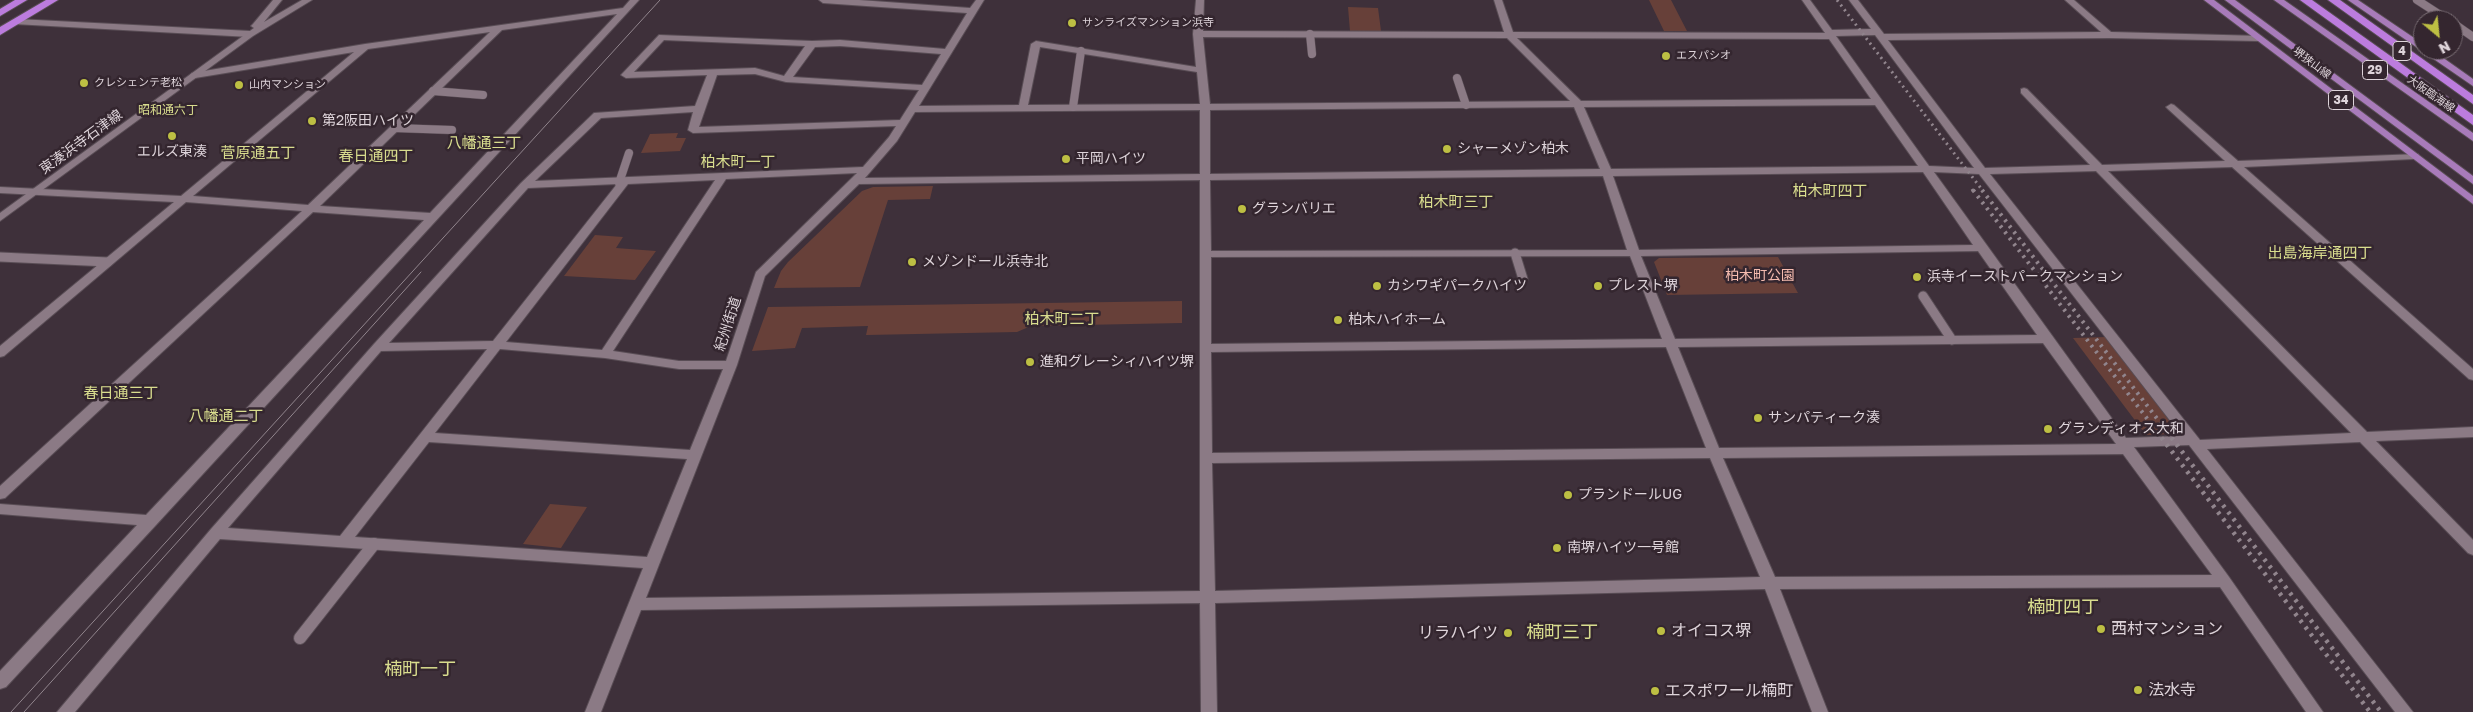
<!DOCTYPE html>
<meta charset="utf-8">
<style>
body{margin:0}
#map{position:relative;width:2473px;height:712px;overflow:hidden;background:#3e303a;font-family:"Golos Text",sans-serif}
canvas{display:block}
.north{position:absolute;left:2413px;top:10px;width:50px;height:50px;box-sizing:border-box;background:#34262f;border:1px solid #786c73;border-radius:50%;rotate:152deg;font-size:14px;font-weight:700;line-height:20px;text-align:center;color:#ded4da}
.north::after{content:'';display:block;margin:auto;width:18px;height:22px;background:#bdbf43;clip-path:polygon(50% 0,100% 100%,50% 72%,0 100%)}
</style>
<div id="map">
<canvas width="2473" height="712"></canvas>
<div class="north">N</div>
</div>
<script>
const c = document.querySelector('canvas').getContext('2d');
c.lineJoin = 'round';
function fillPath(path, color) { c.fillStyle = color; c.fill(path, 'evenodd'); }
const poly = rows => new Path2D(rows.map(r => 'M' + r).join(''));
function strokePath(path, color, width, dash) { c.strokeStyle = color; c.lineWidth = width; c.lineCap = dash ? 'butt' : 'round'; c.setLineDash(dash || []); c.stroke(path); }
function label(font, color, halo, rows, align = 'center') {
  c.font = font + ' "Golos Text","Noto Sans JP",sans-serif'; c.lineWidth = 5; c.setLineDash([]); c.textBaseline = 'middle'; c.strokeStyle = halo; c.fillStyle = color; for (const [text, x, y, turn = 0] of rows) {
    c.save(); c.translate(x, y); c.rotate((+turn || 0) * Math.PI / 180); c.textAlign = isNaN(turn) ? turn : align; if (halo) c.strokeText(text, 0, 0); c.fillText(text, 0, 0); c.restore();
  }
}
fillPath(poly([
 [1649,0,1671,0,1687,31,1664,31],
 [1348,7,1378,8,1381,31,1350,31],
 [678,133,676,138,686,138,680,151,641,153,650,134],
 [933,186,930,199,888,200,860,287,774,288,781,271,788,262,862,191,873,187],
 [595,235,623,237,616,248,656,251,635,280,564,276],
 [1778,257,1798,293,1667,295,1654,262,1659,258],
 [1182,301,1182,323,1031,326,1017,332,866,335,868,326,802,328,795,348,752,351,768,307],
 [2106,337,2175,428,2173,434,2146,435,2073,338],
 [550,504,587,507,561,548,523,544]
]), '#674039');
const laneFar2 = poly([
 [2417,0,2448,20],
 [2453,23,2473,37],
 [1310,34,1312,54],
 [1457,78,1466,105],
 [433,91,483,95],
 [1073,107,1081,51],
 [394,128,452,130],
 [619,183,629,153]
]);
const laneFar1 = poly([
 [1515,253,1523,279],
 [0,257,108,262],
 [1923,296,1952,340]
]);
const lane = poly([
 [300,638,374,544]
]);
const street = poly([
 [630,0,639,0,156,525,6,687,0,689,0,671,137,525,0,514,0,504,146,515,424,220,313,212,5,498,0,499,0,486,302,211,186,202,4,356,0,357,0,346,174,202,0,193,0,187,181,196,354,52,195,78,190,75,192,73,365,44,623,8,630,0],
 [617,14,430,213,320,206,502,30,617,14],
 [490,32,308,205,193,196,368,49,490,32],
 [819,0,859,0,970,8,976,0,984,0,919,106,1019,105,1031,44,1036,41,1196,67,1193,34,1196,0,1204,0,1203,31,1504,32,1494,0,1502,0,1513,32,1825,33,1802,0,1810,0,1832,30,1871,29,1849,0,1858,0,1884,34,2101,32,2065,0,2074,0,2111,32,2261,36,2263,38,2258,41,2109,38,1888,40,1985,168,2090,165,2021,93,2021,89,2024,88,2027,89,2102,165,2225,161,2168,109,2166,107,2171,104,2174,105,2238,161,2418,154,2419,156,2414,159,2244,167,2473,369,2473,380,2469,379,2232,167,2108,171,2367,432,2473,427,2473,437,2376,441,2473,540,2473,555,2468,553,2360,442,2207,449,2413,712,2395,712,2189,445,2134,447,2229,577,2323,712,2306,712,2220,587,1780,589,1828,712,1812,712,1765,589,1215,603,1217,712,1201,712,1200,603,641,610,601,712,585,712,643,568,220,539,75,712,57,712,211,529,374,344,521,183,594,113,695,106,707,75,626,78,621,75,659,35,812,41,840,40,945,49,967,13,823,3,819,0],
 [1875,35,1974,168,1929,166,1836,36,1875,35],
 [1203,37,1507,38,1570,101,1210,104,1203,37],
 [1517,38,1829,39,1871,99,1581,101,1517,38],
 [664,40,805,46,784,76,755,68,634,72,664,40],
 [840,46,941,54,922,85,793,77,815,47,840,46],
 [1040,47,1197,72,1200,104,1028,105,1040,47],
 [755,74,786,82,919,90,900,120,699,127,717,75,755,74],
 [1875,105,1918,166,1611,169,1584,107,1875,105],
 [1574,107,1600,169,1210,174,1210,110,1574,107],
 [1200,110,1200,174,865,178,897,141,915,112,1200,110],
 [693,112,688,130,693,133,896,126,889,137,863,167,535,181,601,118,693,112],
 [2096,171,2351,433,2200,440,1990,174,2096,171],
 [1923,172,1973,245,1639,250,1613,176,1923,172],
 [1934,172,1979,174,2182,436,2126,438,1934,172],
 [857,173,756,272,726,361,679,361,613,351,726,179,857,173],
 [1603,176,1627,250,1211,251,1210,180,1603,176],
 [715,180,602,350,506,342,628,184,715,180],
 [1200,180,1200,591,646,598,737,365,765,276,859,184,1200,180],
 [617,184,493,341,389,343,528,188,617,184],
 [1978,251,2037,335,1675,339,1641,256,1978,251],
 [1630,256,1662,339,1211,344,1211,257,1630,256],
 [2043,343,2116,444,1719,448,1678,347,2043,343],
 [1666,347,1706,448,1212,453,1211,352,1666,347],
 [487,349,340,536,228,528,381,351,487,349],
 [500,349,605,358,679,369,723,369,690,450,435,433,500,349],
 [429,442,687,459,647,557,355,537,429,442],
 [2123,454,2212,575,1775,577,1723,458,2123,454],
 [1710,458,1760,577,1215,591,1212,463,1710,458],
 [17,19,250,31,255,34,250,37,14,24,13,22,17,19]
]);
const secondary = poly([
 [273,0,282,0,264,22,302,0,312,0,253,36,0,221,0,213,254,28,251,26,253,24,273,0]
]);
const primary = poly([
 [2204,0,2214,0,2473,196,2473,204,2204,0],
 [2225,0,2235,0,2473,176,2473,184,2225,0],
 [2274,0,2284,0,2473,133,2473,141,2274,0],
 [2348,0,2358,0,2423,44,2423,50,2432,50,2473,79,2473,86,2348,0]
]);
const highway = poly([
 [15,0,27,0,0,16,0,9,15,0],
 [46,0,58,0,0,35,0,27,46,0],
 [2300,0,2312,0,2473,115,2473,125,2300,0],
 [2328,0,2340,0,2473,95,2473,104,2328,0]
]);
strokePath(laneFar2, '#594d55', 9);
strokePath(laneFar1, '#594d55', 11);
strokePath(lane, '#594d55', 14);
strokePath(street, '#594d55', 2);
strokePath(secondary, '#594d55', 2);
strokePath(primary, '#594d55', 2);
strokePath(highway, '#594d55', 2);
strokePath(laneFar2, '#8b7a85', 8);
strokePath(laneFar1, '#8b7a85', 9);
strokePath(lane, '#8b7a85', 12);
fillPath(street, '#8b7a85');
fillPath(secondary, '#8b7a85');
fillPath(primary, '#a87bba');
fillPath(highway, '#bc7cde');
strokePath(poly([
 [11,712,660,0],
 [24,712,421,272]
]), '#91858d', 1);
strokePath(poly([
 [1837,0,1983,191],
 [1972,189,1973,191]
]), '#91858d', 3, [2, 4]);
strokePath(poly([
 [1973,190,2152,425],
 [1982,190,2162,425]
]), '#91858d', 4, [2.5, 5]);
strokePath(poly([
 [2151,424,2370,712],
 [2161,424,2381,712]
]), '#91858d', 4.5, [3, 5.5]);
for (const [x, y, r, color] of [
 [1072,23,5,"#bdbf43"],
 [1666,56,5,"#bdbf43"],
 [84,83,5,"#bdbf43"],
 [239,85,5,"#bdbf43"],
 [312,121,5,"#bdbf43"],
 [172,136,5,"#bdbf43"],
 [1447,149,5,"#bdbf43"],
 [1066,159,5,"#bdbf43"],
 [1242,209,5,"#bdbf43"],
 [912,262,5,"#bdbf43"],
 [1917,277,5,"#bdbf43"],
 [1377,286,5,"#bdbf43"],
 [1598,286,5,"#bdbf43"],
 [1338,320,5,"#bdbf43"],
 [1030,362,5,"#bdbf43"],
 [1758,418,5,"#bdbf43"],
 [2048,429,5,"#bdbf43"],
 [1568,495,5,"#bdbf43"],
 [1557,548,5,"#bdbf43"],
 [2101,629,5,"#bdbf43"],
 [1661,631,5,"#bdbf43"],
 [1508,633,5,"#bdbf43"],
 [2138,690,5,"#bdbf43"],
 [1655,691,5,"#bdbf43"]
]) { const dot = new Path2D(); dot.arc(x, y, r, 0, 2 * Math.PI); c.fillStyle = color; c.fill(dot); strokePath(dot, '#34262f', 2); }
label('11px', '#ded4da', '#34262f', [
 ["サンライズマンション浜寺",1082,23],
 ["エスパシオ",1676,56],
 ["クレシェンテ老松",94,83],
 ["山内マンション",249,85]
], 'left');
label('11px', '#ded4da', '#34262f', [
 ["堺狭山線",2312,63,37],
 ["大阪臨海線",2431,94,35]
]);
for (const [x, y, w] of [
 [2402,51,18],
 [2375,70,25],
 [2341,100,25]
]) { const box = new Path2D(); box.roundRect(x - w / 2, y - 9.5, w, 19, 4); c.fillStyle = '#34262f'; c.fill(box); strokePath(box, '#ded4da', 1); }
label('bold 12px', '#ded4da', null, [
 ["4",2402,51],
 ["29",2375,70],
 ["34",2341,100]
]);
label('12px', '#d9dd8e', '#34262f', [
 ["昭和通六丁",168,110]
]);
label('14px', '#ded4da', '#34262f', [
 ["第2阪田ハイツ",322,121],
 ["シャーメゾン柏木",1457,149],
 ["エルズ東湊",172,152,"center"],
 ["平岡ハイツ",1076,159],
 ["グランバリエ",1252,209],
 ["メゾンドール浜寺北",922,262],
 ["浜寺イーストパークマンション",1927,277],
 ["カシワギパークハイツ",1387,286],
 ["プレスト堺",1608,286],
 ["柏木ハイホーム",1348,320],
 ["進和グレーシィハイツ堺",1040,362],
 ["サンパティーク湊",1768,418],
 ["グランディオス大和",2058,429],
 ["プランドールUG",1578,495],
 ["南堺ハイツ一号館",1567,548]
], 'left');
label('14px', '#ded4da', '#34262f', [
 ["東湊浜寺石津線",81,142,-36],
 ["紀州街道",728,324,-72]
]);
label('14px', '#f5bbaf', '#34262f', [
 ["柏木町公園",1760,276]
]);
label('15px', '#d9dd8e', '#34262f', [
 ["八幡通三丁",484,143],
 ["菅原通五丁",258,153],
 ["春日通四丁",376,156],
 ["柏木町一丁",738,162],
 ["柏木町四丁",1830,191],
 ["柏木町三丁",1456,202],
 ["出島海岸通四丁",2320,253],
 ["柏木町二丁",1062,319],
 ["春日通三丁",121,393],
 ["八幡通二丁",226,416]
]);
label('16px', '#ded4da', '#34262f', [
 ["西村マンション",2111,629],
 ["オイコス堺",1671,631],
 ["リラハイツ",1498,633,"right"],
 ["法水寺",2148,690],
 ["エスポワール楠町",1665,691]
], 'left');
label('18px', '#d9dd8e', '#34262f', [
 ["楠町四丁",2063,607],
 ["楠町三丁",1562,632],
 ["楠町一丁",420,669]
]);
</script>
